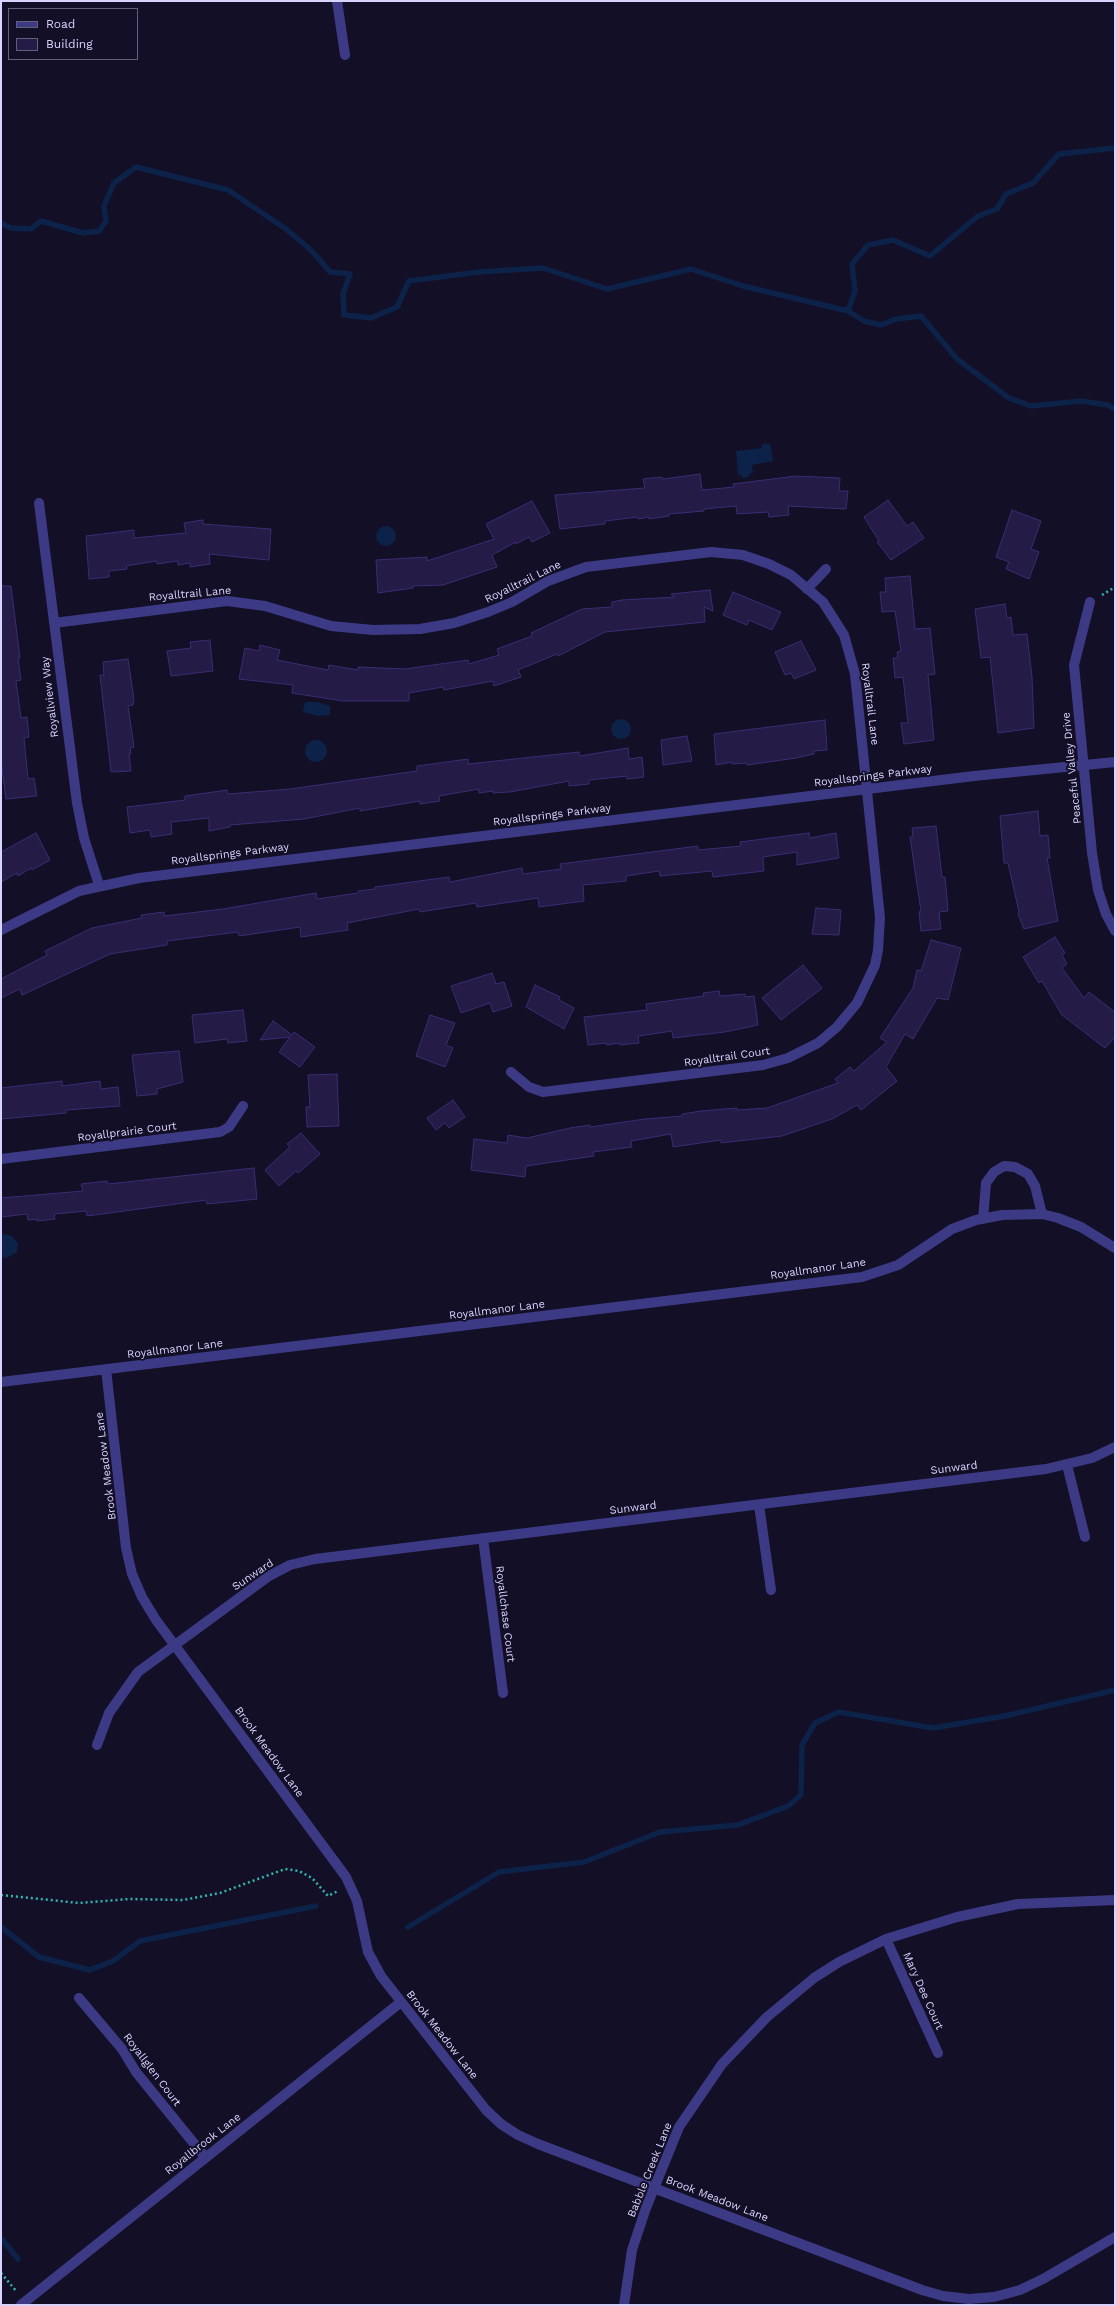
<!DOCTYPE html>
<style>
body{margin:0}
#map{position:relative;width:1116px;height:2306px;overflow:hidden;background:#130f26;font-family:"Work Sans",sans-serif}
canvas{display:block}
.frame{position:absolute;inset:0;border:2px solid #d9d4ff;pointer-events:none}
.legend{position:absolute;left:8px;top:8px;width:130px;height:52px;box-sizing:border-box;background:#130f26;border:1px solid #625e7d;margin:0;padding:5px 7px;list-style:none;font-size:12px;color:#d9d4ff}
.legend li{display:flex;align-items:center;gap:8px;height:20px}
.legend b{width:20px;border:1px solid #625e7d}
</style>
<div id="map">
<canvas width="1116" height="2306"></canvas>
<div class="frame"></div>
<ul class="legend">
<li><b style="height:5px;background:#3d3a85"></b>Road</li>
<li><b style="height:11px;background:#241b47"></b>Building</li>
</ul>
</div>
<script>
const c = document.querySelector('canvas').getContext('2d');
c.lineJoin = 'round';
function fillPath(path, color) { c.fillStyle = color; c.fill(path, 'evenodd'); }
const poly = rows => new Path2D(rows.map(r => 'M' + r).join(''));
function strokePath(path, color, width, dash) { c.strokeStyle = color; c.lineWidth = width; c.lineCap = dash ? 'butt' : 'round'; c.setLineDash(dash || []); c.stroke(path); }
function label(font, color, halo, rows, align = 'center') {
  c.font = font + ' "Work Sans",sans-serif'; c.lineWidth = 4; c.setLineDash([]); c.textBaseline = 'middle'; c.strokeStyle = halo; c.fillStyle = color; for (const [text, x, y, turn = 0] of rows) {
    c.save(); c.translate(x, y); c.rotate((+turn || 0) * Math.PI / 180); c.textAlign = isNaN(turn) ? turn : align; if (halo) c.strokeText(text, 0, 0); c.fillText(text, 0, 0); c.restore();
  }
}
fillPath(poly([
 [762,444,769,444,771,447,773,461,752,465,753,473,749,474,749,477,742,478,742,475,738,475,736,451,762,448],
 '376 536a10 10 0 1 1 20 0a10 10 0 1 1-20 0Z',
 [305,702,318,702,330,706,330,715,319,716,303,712],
 '611 729a10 10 0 1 1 20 0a10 10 0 1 1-20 0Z',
 '305 751a11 11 0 1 1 22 0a11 11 0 1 1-22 0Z',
 [6,1234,13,1237,18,1244,17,1252,7,1258,1,1257,1,1235]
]), '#0c2248');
strokePath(poly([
 [1,223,10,228,31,229,41,221,83,233,99,231,106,221,104,206,114,183,136,167,228,190,286,229,312,251,330,272,350,274,343,294,344,315,371,318,397,307,409,281,479,272,543,268,607,289,691,269,743,286,848,311,864,321,881,325,896,319,921,316,957,359,1009,398,1031,406,1081,401,1108,405,1115,409],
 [848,311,855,291,852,264,868,245,893,240,930,256,978,216,997,209,1006,194,1033,183,1059,154,1115,148],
 [1,1927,39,1957,90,1970,113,1961,140,1941,316,1906],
 [408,1927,499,1872,584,1862,660,1832,738,1825,788,1806,801,1795,802,1745,815,1723,839,1712,933,1728,1005,1716,1115,1690],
 [1,2238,18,2259]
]), '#0c2248', 5.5);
const building = poly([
 [700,474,702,490,734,487,733,484,796,476,840,478,839,491,848,491,846,509,788,506,789,515,769,517,768,512,737,514,736,506,704,509,704,511,669,514,669,516,649,519,649,517,638,519,638,517,605,521,605,524,560,529,555,495,645,488,643,479,662,477,663,479,700,474],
 [888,500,907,526,913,522,924,538,891,560,877,542,879,541,864,517,888,500],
 [532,501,550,533,532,542,529,537,516,544,516,542,492,555,497,567,443,585,413,586,413,588,378,593,376,560,427,557,427,561,494,539,486,524,532,501],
 [1012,510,1041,521,1031,549,1039,552,1029,579,1006,569,1009,562,996,557,1012,510],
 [203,520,203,524,271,529,269,560,209,554,210,564,190,567,190,563,178,565,178,561,157,564,157,561,126,566,127,569,109,571,109,577,89,579,86,536,134,530,134,538,186,533,184,523,203,520],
 [910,576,915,629,930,628,935,674,928,675,934,740,904,744,901,723,908,723,903,677,895,678,893,658,898,658,897,652,901,651,895,611,882,612,880,592,886,592,885,578,910,576],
 [1,586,11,586,20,658,18,658,21,680,16,681,21,718,27,717,29,737,24,738,28,779,34,778,37,796,6,799,1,761,1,586],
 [710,590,713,611,704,607,705,622,605,632,558,656,557,654,518,670,521,677,494,686,493,681,444,690,443,687,409,693,409,701,343,701,292,693,293,685,239,679,245,648,259,651,260,645,280,650,277,660,328,670,329,665,358,670,358,667,405,669,468,660,469,664,499,655,497,649,532,636,531,633,582,609,612,607,612,602,622,600,675,597,671,594,710,590],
 [733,592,781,612,772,630,749,620,747,625,723,615,733,592],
 [1005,604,1007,618,1011,617,1013,635,1027,634,1032,677,1034,728,998,733,990,657,981,658,975,609,1005,604],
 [210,640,213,671,171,676,167,651,191,648,190,642,210,640],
 [801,641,816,670,794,679,791,673,785,675,775,652,801,641],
 [128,659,134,699,133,705,128,706,134,747,130,748,131,754,129,754,131,771,111,772,100,675,104,675,103,662,128,659],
 [825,720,827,750,814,751,814,754,796,758,747,765,746,763,732,764,732,762,716,765,714,734,825,720],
 [687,736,692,761,663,765,661,740,687,736],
 [628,748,629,759,642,757,644,777,627,779,627,776,589,780,589,784,569,786,569,781,510,792,493,793,493,791,479,793,479,789,439,796,440,801,420,804,420,801,360,811,360,808,304,819,230,825,230,827,209,831,209,818,171,822,172,834,151,837,150,830,130,833,127,807,185,800,185,796,227,790,228,794,290,789,417,771,417,766,468,759,468,764,579,752,580,756,628,748],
 [1038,811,1040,836,1048,835,1050,858,1047,858,1058,921,1024,929,1018,914,1019,912,1008,863,1004,863,1000,816,1038,811],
 [936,826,942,877,945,877,948,911,939,912,941,929,921,931,919,912,921,911,910,837,913,837,912,828,936,826],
 [36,833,50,860,32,870,31,868,18,876,17,873,1,882,1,852,36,833],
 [809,833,810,838,836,833,839,858,797,865,797,852,763,857,764,871,713,877,712,871,660,876,659,871,626,876,626,881,583,885,584,901,539,907,538,898,477,907,476,903,420,912,419,909,347,923,348,930,301,937,300,927,239,936,238,932,167,941,167,945,110,954,22,995,20,989,1,998,1,979,47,955,45,951,92,928,142,918,141,915,164,912,164,916,223,909,316,893,317,899,358,893,358,891,375,889,375,887,449,877,450,882,522,868,523,874,561,869,560,864,698,846,698,850,741,846,740,842,809,833],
 [816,908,841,910,839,935,812,934,816,908],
 [1055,937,1065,953,1062,955,1067,964,1062,968,1084,998,1089,992,1115,1012,1115,1037,1105,1048,1062,1015,1042,981,1039,983,1023,957,1055,937],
 [931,940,961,948,948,1000,937,998,913,1039,905,1034,886,1067,897,1081,861,1110,857,1105,832,1119,782,1136,721,1143,721,1140,673,1147,671,1134,631,1141,632,1147,593,1152,594,1156,526,1166,525,1177,471,1170,474,1139,507,1143,508,1135,527,1138,570,1128,590,1125,590,1127,645,1119,682,1116,682,1114,701,1111,737,1108,737,1110,767,1108,838,1083,835,1079,850,1067,854,1071,887,1042,880,1038,913,988,917,970,921,971,931,940],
 [803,965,822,988,781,1020,762,998,803,965],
 [492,973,496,984,504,982,512,1006,493,1012,490,1003,461,1013,451,986,492,973],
 [535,985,560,997,559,1000,574,1008,564,1029,526,1007,535,985],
 [719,991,720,996,745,994,745,997,754,996,758,1025,725,1032,673,1038,672,1031,638,1036,639,1043,620,1045,619,1043,607,1045,607,1043,588,1045,584,1017,647,1010,646,1004,704,996,703,993,719,991],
 [243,1010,247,1041,228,1043,227,1039,195,1043,192,1015,243,1010],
 [430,1015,455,1023,446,1045,453,1048,445,1067,416,1056,430,1015],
 [273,1021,292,1035,294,1032,315,1047,300,1067,279,1052,290,1037,260,1040,273,1021],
 [179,1051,183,1082,157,1089,157,1094,137,1096,132,1055,179,1051],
 [337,1074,339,1126,307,1127,306,1107,310,1107,308,1075,337,1074],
 [62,1081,62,1086,100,1081,101,1089,118,1087,120,1106,66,1110,66,1113,1,1119,1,1088,62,1081],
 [453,1100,465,1117,449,1128,445,1123,436,1130,427,1118,453,1100],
 [301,1133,320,1154,298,1173,296,1171,279,1186,265,1170,290,1147,287,1144,301,1133],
 [254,1168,257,1199,207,1204,206,1200,87,1216,86,1211,54,1214,55,1219,37,1221,37,1219,28,1220,27,1214,1,1217,1,1198,83,1191,81,1184,107,1181,108,1184,254,1168]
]);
fillPath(building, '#241b47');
strokePath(building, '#3b2d73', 1);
strokePath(poly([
 [1102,595,1115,587],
 [1,1895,79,1903,130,1899,183,1900,220,1893,285,1869,299,1871,312,1878,328,1896,338,1891],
 [1,2273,17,2292]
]), '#2fb8b0', 2.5, [2, 3]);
strokePath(poly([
 [337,1,345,55],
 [39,503,77,803,84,838,99,885],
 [807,589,826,569],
 [1090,602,1074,665,1092,853,1098,890,1106,914,1115,931],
 [54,623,227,601,265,606,331,626,373,630,420,629,454,623,488,612,512,602,548,581,586,567,711,552,743,555,769,564,791,575,823,602,844,635,855,674,880,918,878,950,875,965,857,1003,837,1027,818,1043,788,1058,763,1065,543,1092,529,1087,511,1072],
 [1,930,79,891,139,878,974,776,1115,762],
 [1,1159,220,1132,229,1127,243,1106],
 [983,1219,986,1183,994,1172,1004,1166,1015,1167,1028,1174,1035,1186,1042,1214],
 [106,1369,126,1548,132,1574,142,1597,156,1620,346,1877,357,1901,368,1952,381,1976,486,2110,501,2124,518,2135,538,2144,922,2290,943,2296,969,2299,994,2297,1020,2290,1043,2279,1115,2237],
 [1,1382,862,1277,898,1265,952,1229,976,1220,1002,1215,1042,1214,1058,1218,1081,1227,1115,1248],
 [1067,1465,1085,1537],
 [759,1505,771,1590],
 [483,1538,503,1693],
 [97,1745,109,1713,138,1672,269,1576,290,1565,315,1559,1046,1469,1092,1458,1115,1447],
 [886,1939,938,2053],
 [79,1998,122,2049,136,2072,205,2157],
 [21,2305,401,2002],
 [624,2305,632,2250,646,2208,679,2127,722,2064,767,2017,814,1978,839,1962,886,1939,957,1917,1018,1904,1115,1900]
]), '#3d3a85', 10);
label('11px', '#d9d4ff', '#130f26', [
 ["Royalltrail Lane",523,582,-26],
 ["Royalltrail Lane",190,594,-5],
 ["Royallview Way",50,697,-97],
 ["Royalltrail Lane",870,704,83],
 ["Peaceful Valley Drive",1072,768,-96],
 ["Royallsprings Parkway",873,776,-7],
 ["Royallsprings Parkway",552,815,-7],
 ["Royallsprings Parkway",230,854,-7],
 ["Royalltrail Court",727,1057,-8],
 ["Royallprairie Court",127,1132,-7],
 ["Royallmanor Lane",818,1269,-8],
 ["Royallmanor Lane",497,1310,-7],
 ["Royallmanor Lane",175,1349,-7],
 ["Brook Meadow Lane",106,1466,-97],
 ["Sunward",954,1468,-7],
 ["Sunward",633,1508,-7],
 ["Sunward",253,1575,-34],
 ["Royallchase Court",505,1614,83],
 ["Brook Meadow Lane",269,1752,54],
 ["Mary Dee Court",923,1991,66],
 ["Brook Meadow Lane",442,2035,52],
 ["Royallglen Court",152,2070,53],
 ["Royallbrook Lane",203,2144,-38],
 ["Babble Creek Lane",650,2170,-68],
 ["Brook Meadow Lane",717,2199,21]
]);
</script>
